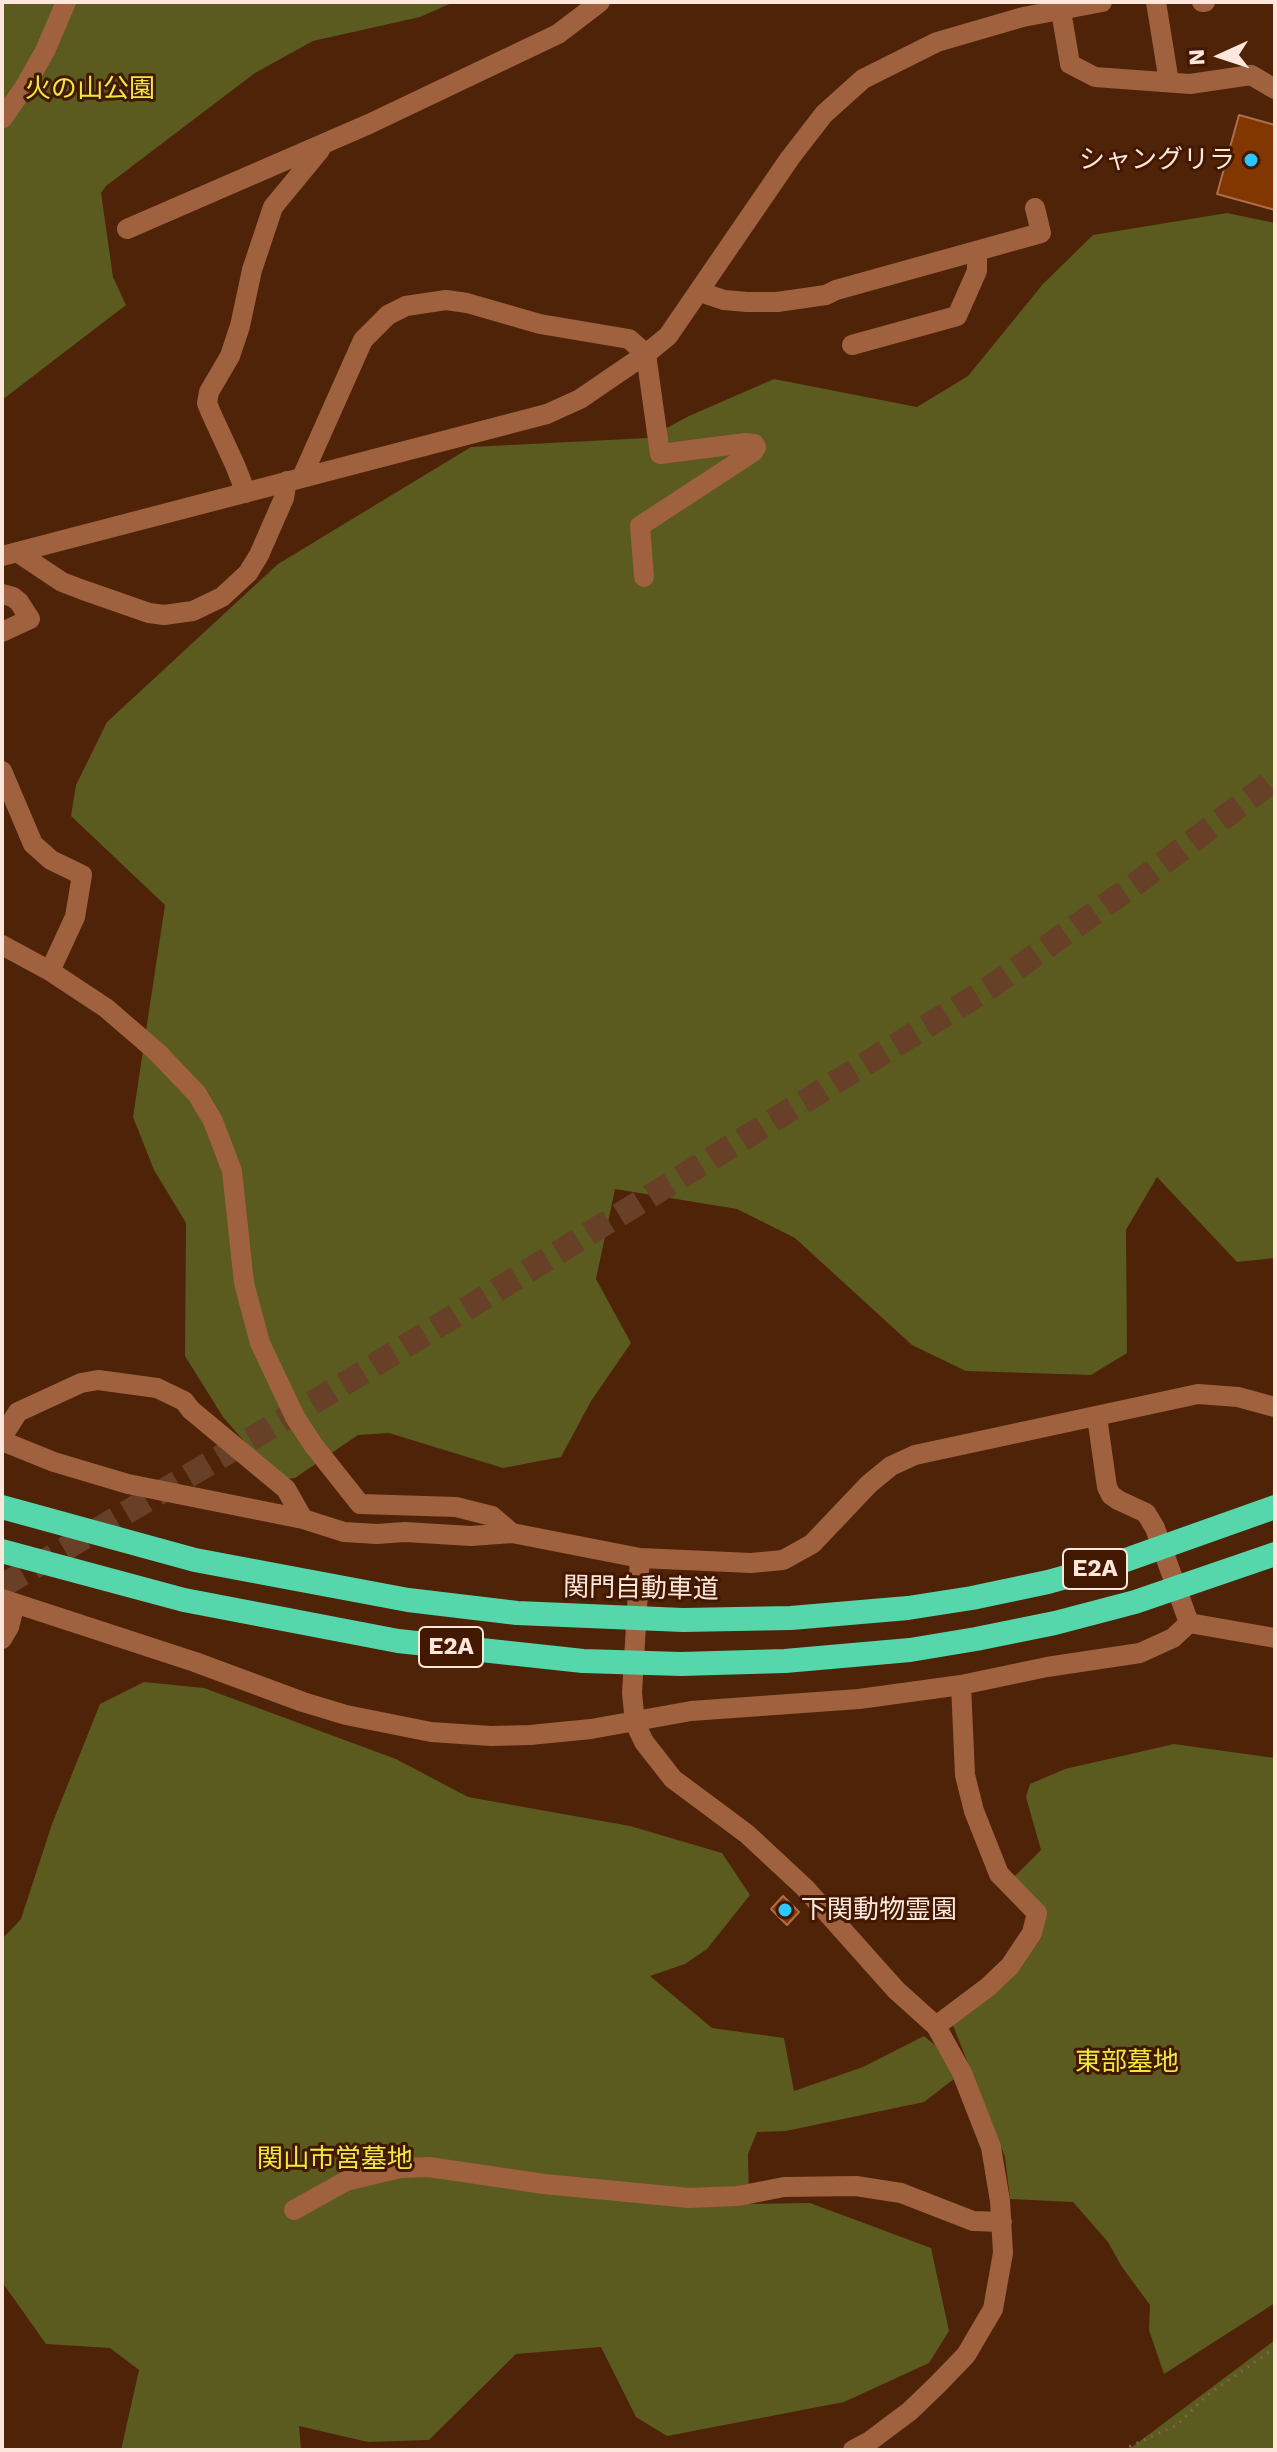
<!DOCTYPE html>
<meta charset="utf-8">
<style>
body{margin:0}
#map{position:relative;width:1277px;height:2452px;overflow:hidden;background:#4e2308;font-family:"Work Sans",sans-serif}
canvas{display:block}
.frame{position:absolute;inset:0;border:4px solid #fde7dc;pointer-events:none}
.north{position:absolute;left:1181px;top:16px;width:80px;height:80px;-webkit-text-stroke:6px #431800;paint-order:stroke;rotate:267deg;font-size:22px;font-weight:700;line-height:32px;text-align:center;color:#fde7dc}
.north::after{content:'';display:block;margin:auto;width:28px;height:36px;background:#fde7dc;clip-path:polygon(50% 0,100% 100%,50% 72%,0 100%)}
</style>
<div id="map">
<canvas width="1277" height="2452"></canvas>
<div class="frame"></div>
<div class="north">N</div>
</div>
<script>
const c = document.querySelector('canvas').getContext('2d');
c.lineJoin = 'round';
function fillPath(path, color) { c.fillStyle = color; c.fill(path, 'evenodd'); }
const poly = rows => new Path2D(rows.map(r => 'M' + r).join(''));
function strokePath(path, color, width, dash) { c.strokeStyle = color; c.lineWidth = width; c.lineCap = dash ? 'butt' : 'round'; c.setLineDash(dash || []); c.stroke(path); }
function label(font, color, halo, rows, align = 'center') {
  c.font = font + ' "Work Sans","Noto Sans JP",sans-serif'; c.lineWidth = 6; c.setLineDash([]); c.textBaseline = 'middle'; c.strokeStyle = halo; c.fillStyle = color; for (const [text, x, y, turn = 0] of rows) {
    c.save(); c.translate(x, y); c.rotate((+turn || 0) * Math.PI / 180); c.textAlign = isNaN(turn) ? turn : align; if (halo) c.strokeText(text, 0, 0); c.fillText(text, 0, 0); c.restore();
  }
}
fillPath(poly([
 [2,2,454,2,420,17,313,41,255,73,106,186,101,193,113,277,126,305,2,400],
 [1227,213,1275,223,1275,1258,1237,1262,1157,1177,1126,1230,1127,1353,1091,1375,966,1371,912,1345,795,1238,737,1209,615,1189,596,1279,631,1343,591,1401,561,1457,503,1468,389,1433,358,1435,295,1478,278,1480,223,1417,185,1356,186,1223,154,1170,133,1117,165,905,71,816,76,785,107,722,278,564,471,447,648,438,689,416,774,379,917,407,968,376,1043,284,1093,235],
 [144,1682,204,1688,396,1759,468,1797,630,1826,722,1853,750,1895,707,1949,685,1964,650,1976,712,2028,784,2038,794,2091,863,2067,924,2036,936,2046,954,2079,924,2102,786,2131,757,2132,748,2154,749,2197,745,2204,810,2203,931,2248,949,2331,929,2363,844,2402,667,2436,636,2417,601,2347,516,2354,429,2440,368,2442,299,2426,301,2450,121,2450,139,2370,110,2348,46,2344,2,2282,2,1939,21,1919,52,1824,100,1704],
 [1174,1744,1275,1758,1275,2303,1164,2374,1149,2330,1150,2305,1122,2267,1108,2242,1073,2202,1010,2199,1005,2157,952,2023,1038,1933,1013,1878,1041,1850,1026,1797,1030,1784,1065,1769],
 [1275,2340,1275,2450,1128,2450]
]), '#5b5a1f');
const building = poly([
 [1239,115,1275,125,1275,210,1217,194,1239,115],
 [783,1896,799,1912,787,1925,771,1909,783,1896]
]);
fillPath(building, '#833700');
strokePath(building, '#ad6d4b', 2);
strokePath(poly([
 [2,1586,342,1385,989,988,1138,882,1275,779]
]), '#684028', 24, [24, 12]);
strokePath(poly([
 [1122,2450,1177,2425,1206,2396,1275,2348]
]), '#85614b', 3, [2, 6]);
strokePath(poly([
 [1156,2,1169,82],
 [1202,2,1205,2],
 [1061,11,1070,64,1095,77,1190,84,1251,75,1275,89],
 [2,119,24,88,45,51,66,2],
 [127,229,369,124,558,34,600,2],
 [700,292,724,300,747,302,777,302,826,295,836,290,1041,233,1035,208],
 [852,345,957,316,977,271,977,251],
 [302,477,363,340,388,315,406,306,446,300,467,303,540,324,629,339,646,354,660,454,746,443,754,444,756,447,753,452,640,526,644,577],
 [246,493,235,465,211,413,207,403,209,392,230,356,240,326,252,270,273,207,320,150],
 [17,552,62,582,83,590,149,613,164,615,193,611,222,597,248,573,259,555,284,498,287,481],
 [2,556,547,414,580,399,646,354,668,336,790,158,824,114,863,79,937,42,1023,17,1102,2],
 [2,594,13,597,19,602,30,619,2,632],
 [2,771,33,844,51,860,82,875,75,917,50,971],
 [2,945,50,971,106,1008,157,1052,197,1094,213,1121,232,1171,244,1283,260,1343,295,1417,314,1446,360,1504,456,1507,492,1516,512,1533],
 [1097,1417,1107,1487,1111,1495,1118,1500,1146,1513,1155,1528,1189,1623],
 [2,1437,18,1412,81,1383,98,1380,157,1388,184,1401,191,1410,286,1489,303,1519],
 [2,1441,54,1462,128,1484,303,1519,344,1532,377,1534,405,1532,471,1536,512,1533,640,1558,751,1563,783,1560,812,1544,869,1484,891,1466,915,1455,1198,1394,1238,1397,1275,1407],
 [640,1558,632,1693,635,1723,644,1742,673,1779,747,1834,805,1888,896,1990,936,2026,962,2073,991,2147,1000,2201,1003,2253,993,2309,966,2355,938,2384,910,2411,870,2441,853,2450],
 [2,1599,195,1662,303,1702,346,1715,431,1732,491,1736,530,1735,591,1729,691,1711,859,1699,961,1685,1047,1667,1140,1653,1173,1638,1189,1623,1275,1638],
 [2,1639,9,1627,15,1603],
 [936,2026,988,1987,1010,1966,1032,1933,1037,1913,999,1874,974,1811,965,1775,961,1685],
 [294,2210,346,2181,400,2168,429,2167,544,2184,689,2198,738,2196,784,2187,856,2186,901,2193,973,2221,1002,2222]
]), '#a0613f', 20);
strokePath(poly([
 [2,1507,195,1560,408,1600,517,1613,683,1620,791,1618,908,1608,972,1598,1048,1582,1123,1561,1275,1507],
 [2,1551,184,1600,398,1641,583,1661,681,1664,785,1661,910,1650,976,1639,1055,1623,1135,1602,1275,1554]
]), '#56d6ab', 24);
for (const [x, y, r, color] of [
 [1251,160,8,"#29c8ff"],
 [785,1910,8,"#29c8ff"]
]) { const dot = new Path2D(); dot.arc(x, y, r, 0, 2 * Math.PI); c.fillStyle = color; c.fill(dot); strokePath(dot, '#431800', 3); }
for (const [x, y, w] of [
 [1095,1569,64],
 [451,1647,64]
]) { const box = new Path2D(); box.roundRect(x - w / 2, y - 20, w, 40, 6); c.fillStyle = '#431800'; c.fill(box); strokePath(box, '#fde7dc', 2); }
label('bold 24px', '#fde7dc', null, [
 ["E2A",1095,1569],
 ["E2A",451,1647]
]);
label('26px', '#eee93e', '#431800', [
 ["火の山公園",90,89],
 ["東部墓地",1127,2062],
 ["関山市営墓地",335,2159]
]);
label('26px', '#fde7dc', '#431800', [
 ["シャングリラ",1235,160],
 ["下関動物霊園",801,1910,"left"]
], 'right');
label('26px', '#fde7dc', '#431800', [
 ["関門自動車道",641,1589,1]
]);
</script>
